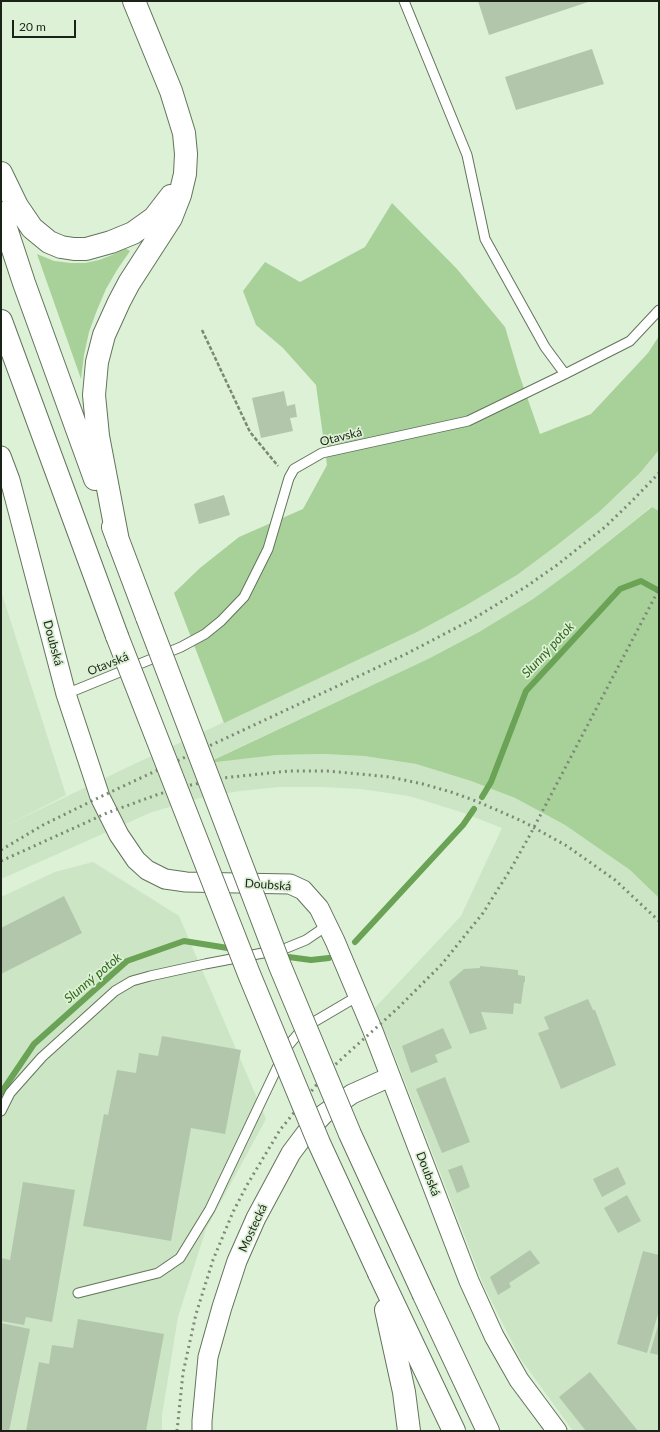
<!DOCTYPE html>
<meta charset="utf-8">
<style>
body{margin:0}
#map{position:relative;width:660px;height:1432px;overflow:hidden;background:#dcf1d5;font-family:Lato,sans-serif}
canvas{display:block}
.frame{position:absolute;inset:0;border:2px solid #1b2218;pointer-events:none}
.scale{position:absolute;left:12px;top:20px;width:64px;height:18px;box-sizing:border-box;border:2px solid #1b2218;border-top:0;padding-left:5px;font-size:12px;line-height:14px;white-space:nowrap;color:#1b2218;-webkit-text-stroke:3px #dcf1d5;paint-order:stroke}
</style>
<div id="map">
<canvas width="660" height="1432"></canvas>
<div class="frame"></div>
<div class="scale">20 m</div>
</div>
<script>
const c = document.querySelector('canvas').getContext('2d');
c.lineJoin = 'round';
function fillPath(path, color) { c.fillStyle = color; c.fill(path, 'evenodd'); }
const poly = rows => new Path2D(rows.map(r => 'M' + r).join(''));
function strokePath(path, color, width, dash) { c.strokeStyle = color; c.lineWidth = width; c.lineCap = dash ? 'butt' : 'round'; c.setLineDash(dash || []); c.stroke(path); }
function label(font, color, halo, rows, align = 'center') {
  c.font = font + ' Lato,sans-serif'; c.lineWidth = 3.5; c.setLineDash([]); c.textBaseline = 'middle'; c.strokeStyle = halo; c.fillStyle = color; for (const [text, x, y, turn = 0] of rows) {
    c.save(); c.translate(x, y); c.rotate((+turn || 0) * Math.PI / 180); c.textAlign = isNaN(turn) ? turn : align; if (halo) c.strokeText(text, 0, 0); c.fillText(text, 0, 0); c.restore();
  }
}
fillPath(poly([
 [659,450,659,511,651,507,574,569,533,599,479,632,430,658,208,762,277,755,323,754,364,756,416,764,471,781,515,798,565,825,630,870,659,898,659,1431,573,1431,520,1358,484,1286,388,1038,372,1011,461,916,502,828,461,812,409,796,361,789,323,787,279,787,240,791,204,797,152,812,1,879,1,591,66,795,3,827,128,767,417,632,465,606,517,575,556,546,599,512,640,473],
 [93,862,179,916,266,1119,206,1229,178,1317,162,1415,162,1431,1,1431,1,897,55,872]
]), '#cce5c4');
fillPath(poly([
 [392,203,457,269,505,327,519,374,540,434,591,414,648,353,659,336,659,450,640,473,599,512,556,546,517,575,465,606,417,632,224,723,174,593,200,568,239,537,303,509,327,465,316,385,283,348,256,325,243,291,265,262,300,282,365,247],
 [125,248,130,251,117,270,106,289,97,310,89,332,84,355,81,379,37,254,54,261,71,263,85,263,99,260,112,255],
 [652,507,659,511,659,898,630,870,565,825,515,798,471,781,416,764,364,756,323,754,277,755,207,763,430,658,479,632,533,599,574,569]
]), '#a8d19a');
strokePath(poly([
 [482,797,491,782,526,691,620,589,641,581,659,591],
 [355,942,463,825,474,809],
 [281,956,311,960,329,958],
 [1,1093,34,1044,127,961,184,941,234,949]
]), '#6aa256', 6);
fillPath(poly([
 [478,1,591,1,489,35],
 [592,49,604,84,516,110,505,77],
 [284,391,287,406,295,404,297,417,290,418,293,431,261,438,252,398],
 [224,495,230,515,199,524,194,504],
 [64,896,82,933,1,974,1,928],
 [480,966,518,970,518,975,525,976,525,982,524,982,521,1004,514,1003,513,1014,481,1012,487,1029,470,1034,449,982,464,969,480,968],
 [588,999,593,1010,595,1010,616,1065,561,1089,538,1033,549,1029,544,1017],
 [443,1028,452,1048,435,1055,438,1062,411,1073,402,1046],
 [162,1036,241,1050,225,1134,191,1128,171,1241,83,1226,104,1114,108,1115,117,1070,136,1073,139,1053,158,1056],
 [445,1077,470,1142,442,1153,416,1089],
 [462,1165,470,1187,457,1193,448,1170],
 [618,1167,626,1184,602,1197,593,1179],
 [23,1182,75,1190,52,1322,26,1317,24,1325,1,1321,1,1258,10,1260],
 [627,1195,641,1221,618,1233,604,1208],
 [530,1250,540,1263,509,1283,511,1287,498,1295,490,1277],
 [643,1251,659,1255,659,1310,647,1353,617,1344],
 [78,1319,164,1334,146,1431,26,1431,39,1362,49,1364,52,1345,73,1348],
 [659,1322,659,1355,650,1353],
 [1,1323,30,1329,9,1431,1,1431],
 [590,1372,638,1431,586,1431,559,1397]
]), '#b2c6ab');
const service = poly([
 [404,1,467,155,485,239,545,347,565,374],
 [66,694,181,647,205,634,221,621,244,597,268,549,289,478,294,469,322,453,468,421,565,374,630,341,659,310],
 [1,1111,10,1093,42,1057,115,991,132,981,150,976,205,964,284,949,306,940,328,925],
 [78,1293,158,1273,180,1258,210,1209,287,1047,298,1034,307,1026,358,996]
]);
const minor = poly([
 [1,456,10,480,66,694,100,797,119,835,136,860,147,870,165,879,186,882,290,884,303,890,319,908,335,941,373,1031,469,1281,494,1336,519,1380,557,1431],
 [202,1431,202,1421,208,1357,222,1307,237,1261,256,1218,291,1153,306,1133,324,1114,352,1094,390,1077]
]);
const trunk = poly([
 [1,173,17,206,32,228,49,242,61,247,74,249,86,249,111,242,133,233,154,218,171,196],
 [1,213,24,283,95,479],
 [1,321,117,636],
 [113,527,147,617],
 [118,541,98,436,94,395,97,362,104,335,119,302,129,283,171,218,180,195,185,174,186,154,184,133,171,91,134,1],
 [379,1273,454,1431],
 [424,1295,488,1431],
 [386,1310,404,1392,409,1431]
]);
strokePath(service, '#62745b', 11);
strokePath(minor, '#62745b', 21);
strokePath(trunk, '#62745b', 24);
strokePath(poly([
 [202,330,250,432,278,466]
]), '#7a8875', 2.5, [4, 2]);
strokePath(service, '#fff', 9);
strokePath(minor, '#fff', 19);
strokePath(trunk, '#fff', 22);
strokePath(poly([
 [1,850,43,825,100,797,406,654,473,619,527,586,557,565,605,527,631,502,659,473],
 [1,861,107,813,159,794,191,785,222,778,289,771,327,771,360,774,390,777,423,784,451,792,476,801,522,821,567,846,615,880,659,921],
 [177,1431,183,1373,196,1314,213,1260,233,1212,247,1185,280,1130,318,1083,337,1063,398,1008,442,964,483,913,512,867,531,833,659,589]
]), '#7b8976', 3, [2, 4]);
const trunkBridge = poly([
 [147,617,280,966,350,1134,424,1295],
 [117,636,249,974,319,1143,379,1273]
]);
strokePath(trunkBridge, '#62745b', 24, []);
strokePath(trunkBridge, '#fff', 22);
label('12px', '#1b2218', '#dcf1d5', [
 ["Otavská",341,437,-14],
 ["Doubská",53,643,75],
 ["Otavská",108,664,-22],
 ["Doubská",268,885,4],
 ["Doubská",428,1174,69],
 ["Mostecká",253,1228,-65]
]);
label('italic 13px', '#31671a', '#dcf1d5', [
 ["Slunný potok",548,650,-47],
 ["Slunný potok",93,978,-40]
]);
</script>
